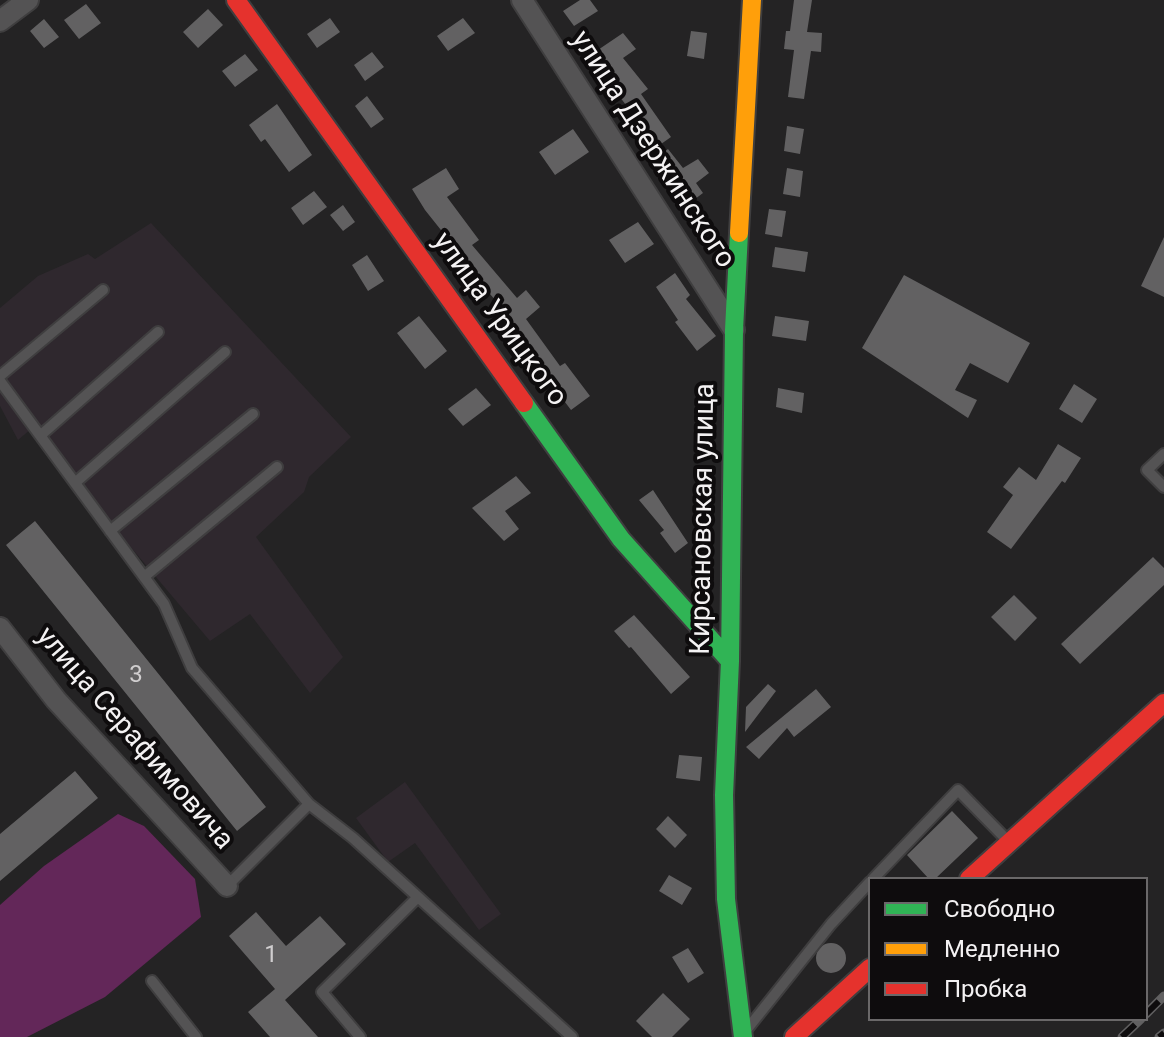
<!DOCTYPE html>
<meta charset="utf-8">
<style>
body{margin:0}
#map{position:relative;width:1164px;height:1037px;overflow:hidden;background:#242324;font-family:Roboto,sans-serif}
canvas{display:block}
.legend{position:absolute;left:868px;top:877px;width:280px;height:144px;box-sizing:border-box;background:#0e0c0d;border:2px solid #6a6869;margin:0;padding:10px 14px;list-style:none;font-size:24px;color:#f4f2f3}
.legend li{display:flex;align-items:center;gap:16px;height:40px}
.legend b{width:40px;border:2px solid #6a6869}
</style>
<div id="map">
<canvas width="1164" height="1037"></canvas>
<ul class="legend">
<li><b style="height:10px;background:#30b455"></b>Свободно</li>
<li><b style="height:10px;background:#ff9f0a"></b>Медленно</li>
<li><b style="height:10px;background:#e5322d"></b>Пробка</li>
</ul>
</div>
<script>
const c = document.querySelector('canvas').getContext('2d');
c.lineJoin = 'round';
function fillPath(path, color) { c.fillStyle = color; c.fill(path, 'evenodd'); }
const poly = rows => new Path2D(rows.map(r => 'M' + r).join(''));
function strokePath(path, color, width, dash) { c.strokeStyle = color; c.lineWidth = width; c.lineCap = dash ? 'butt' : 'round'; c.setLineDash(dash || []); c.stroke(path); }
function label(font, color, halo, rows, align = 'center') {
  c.font = font + ' Roboto,sans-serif'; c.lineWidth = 8; c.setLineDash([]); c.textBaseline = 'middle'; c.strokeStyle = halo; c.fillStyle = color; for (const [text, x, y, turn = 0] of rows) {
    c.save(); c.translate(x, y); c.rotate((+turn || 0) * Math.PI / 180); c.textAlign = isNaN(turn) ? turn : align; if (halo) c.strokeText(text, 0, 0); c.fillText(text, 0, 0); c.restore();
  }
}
fillPath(poly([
 [151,223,351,437,309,477,304,492,256,537,343,657,310,693,250,614,210,641,31,429,18,440,0,406,0,308,38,276,88,254,95,259],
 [405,782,501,914,479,930,415,843,388,862,356,818]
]), '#2f282e');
fillPath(poly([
 [118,814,144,826,195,879,201,917,105,997,27,1037,0,1037,0,905,44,866]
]), '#632759');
fillPath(poly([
 [580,0,590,0,598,11,574,26,563,11],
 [794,0,812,0,807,32,822,33,821,52,811,51,804,99,788,97,794,50,784,49,786,31,790,31],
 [86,4,101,23,79,39,64,20],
 [208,9,223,25,198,48,183,32],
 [330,18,340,32,317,48,307,34],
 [463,18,475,33,448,51,437,36],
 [44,19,59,37,44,48,30,31],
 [691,31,707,33,704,59,687,56],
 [623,33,636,49,623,58,648,89,641,94,671,137,654,149,639,126,641,125,589,56],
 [372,52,384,67,365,81,354,65],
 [245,54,258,70,235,87,222,71],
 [367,96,384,119,371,128,355,106],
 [277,104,312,155,289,172,265,139,261,142,249,125],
 [787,126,804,129,800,154,784,151],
 [573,129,589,152,555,175,539,152],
 [668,149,683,168,698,159,709,173,696,183,703,193,691,202,657,157],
 [446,168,459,189,447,197,479,240,472,245,517,298,526,290,540,307,526,319,560,366,565,363,590,396,571,410,540,369,536,372,517,347,523,343,499,313,503,309,470,271,472,269,425,210,412,189],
 [787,168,803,171,800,197,783,194],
 [314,191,327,207,303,225,291,208],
 [343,205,355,222,343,231,330,215],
 [769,209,786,211,782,237,765,234],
 [638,222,654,244,625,263,609,240],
 [1164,237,1164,297,1141,286],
 [775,247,808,252,805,272,772,267],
 [367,255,384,281,368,291,352,265],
 [675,273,690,295,686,299,716,336,697,351,675,322,678,320,656,287],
 [904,275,1030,343,1008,383,970,363,955,390,977,400,968,418,862,348],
 [419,316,447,351,425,369,397,333],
 [775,316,809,321,806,341,772,336],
 [1074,384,1097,399,1082,423,1059,409],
 [476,388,491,405,463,426,448,409],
 [778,388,804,393,802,413,776,407],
 [1058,444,1081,458,1065,483,1062,481,1011,549,987,532,1013,495,1003,487,1019,467,1036,480],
 [516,476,531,493,505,511,519,529,504,541,472,508],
 [653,490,688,543,675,553,660,533,664,530,639,500],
 [35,521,266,807,237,831,6,545],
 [1153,557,1164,568,1164,585,1080,664,1061,644],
 [1014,595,1037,618,1015,641,991,617],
 [634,615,690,677,671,694,631,647,629,648,614,631],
 [768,684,776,691,745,732,746,707],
 [816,689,831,707,794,737,787,728,759,759,746,747],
 [679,755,702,757,700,781,676,778],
 [75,771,98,798,0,881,0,834],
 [952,811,978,838,935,879,929,879,907,855],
 [668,816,687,835,675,848,656,829],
 [669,875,692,888,682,905,659,891],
 [256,912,286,946,320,916,346,944,285,1000,318,1037,270,1037,248,1012,275,989,229,936],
 '816 958a15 15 0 1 1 30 0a15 15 0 1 1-30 0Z',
 [688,948,704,973,688,983,672,957],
 [663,993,690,1019,672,1037,652,1037,636,1021]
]), '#626162');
const lane = poly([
 [0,376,103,290],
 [0,381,164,604,192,668,309,804,353,838,418,897,322,992,360,1037],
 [41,435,158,332],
 [1164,454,1147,470,1164,487],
 [76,482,225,352],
 [110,531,253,414],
 [144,577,277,467],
 [873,879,958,790,1008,841],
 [227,886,309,804],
 [418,897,572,1037],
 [152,981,196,1037],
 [748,1028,831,924,870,882]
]);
const street = poly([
 [522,0,734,330],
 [0,21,28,0],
 [0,628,56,700,227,886]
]);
const fast = poly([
 [739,233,734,330,730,661,724,795,726,899,743,1037],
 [524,403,621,539,730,661]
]);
const slow = poly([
 [739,233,752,0]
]);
const jam = poly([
 [236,0,524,403],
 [969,879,1164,703],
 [794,1037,870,968]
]);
strokePath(lane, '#3f3e3f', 14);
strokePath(street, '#3f3e3f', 24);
strokePath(fast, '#3f3e3f', 22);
strokePath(slow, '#3f3e3f', 22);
strokePath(jam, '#3f3e3f', 22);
strokePath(lane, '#545354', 10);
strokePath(street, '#545354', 20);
strokePath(fast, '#30b455', 18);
strokePath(slow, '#ff9f0a', 18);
strokePath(jam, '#e5322d', 18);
const rail = poly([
 [1146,1014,1164,996],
 [1122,1037,1141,1019],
 [1159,1037,1164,1033]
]);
strokePath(rail, '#616061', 9);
strokePath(rail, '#0e0c0d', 6, [18]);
label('24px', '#d0cecf', null, [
 ["3",136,676],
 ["1",271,956]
]);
label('28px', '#f4f2f3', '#0e0c0d', [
 ["улица Дзержинского",652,150,57],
 ["улица Урицкого",499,320,54],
 ["Кирсановская улица",704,519,-89],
 ["улица Серафимовича",134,739,49]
]);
</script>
